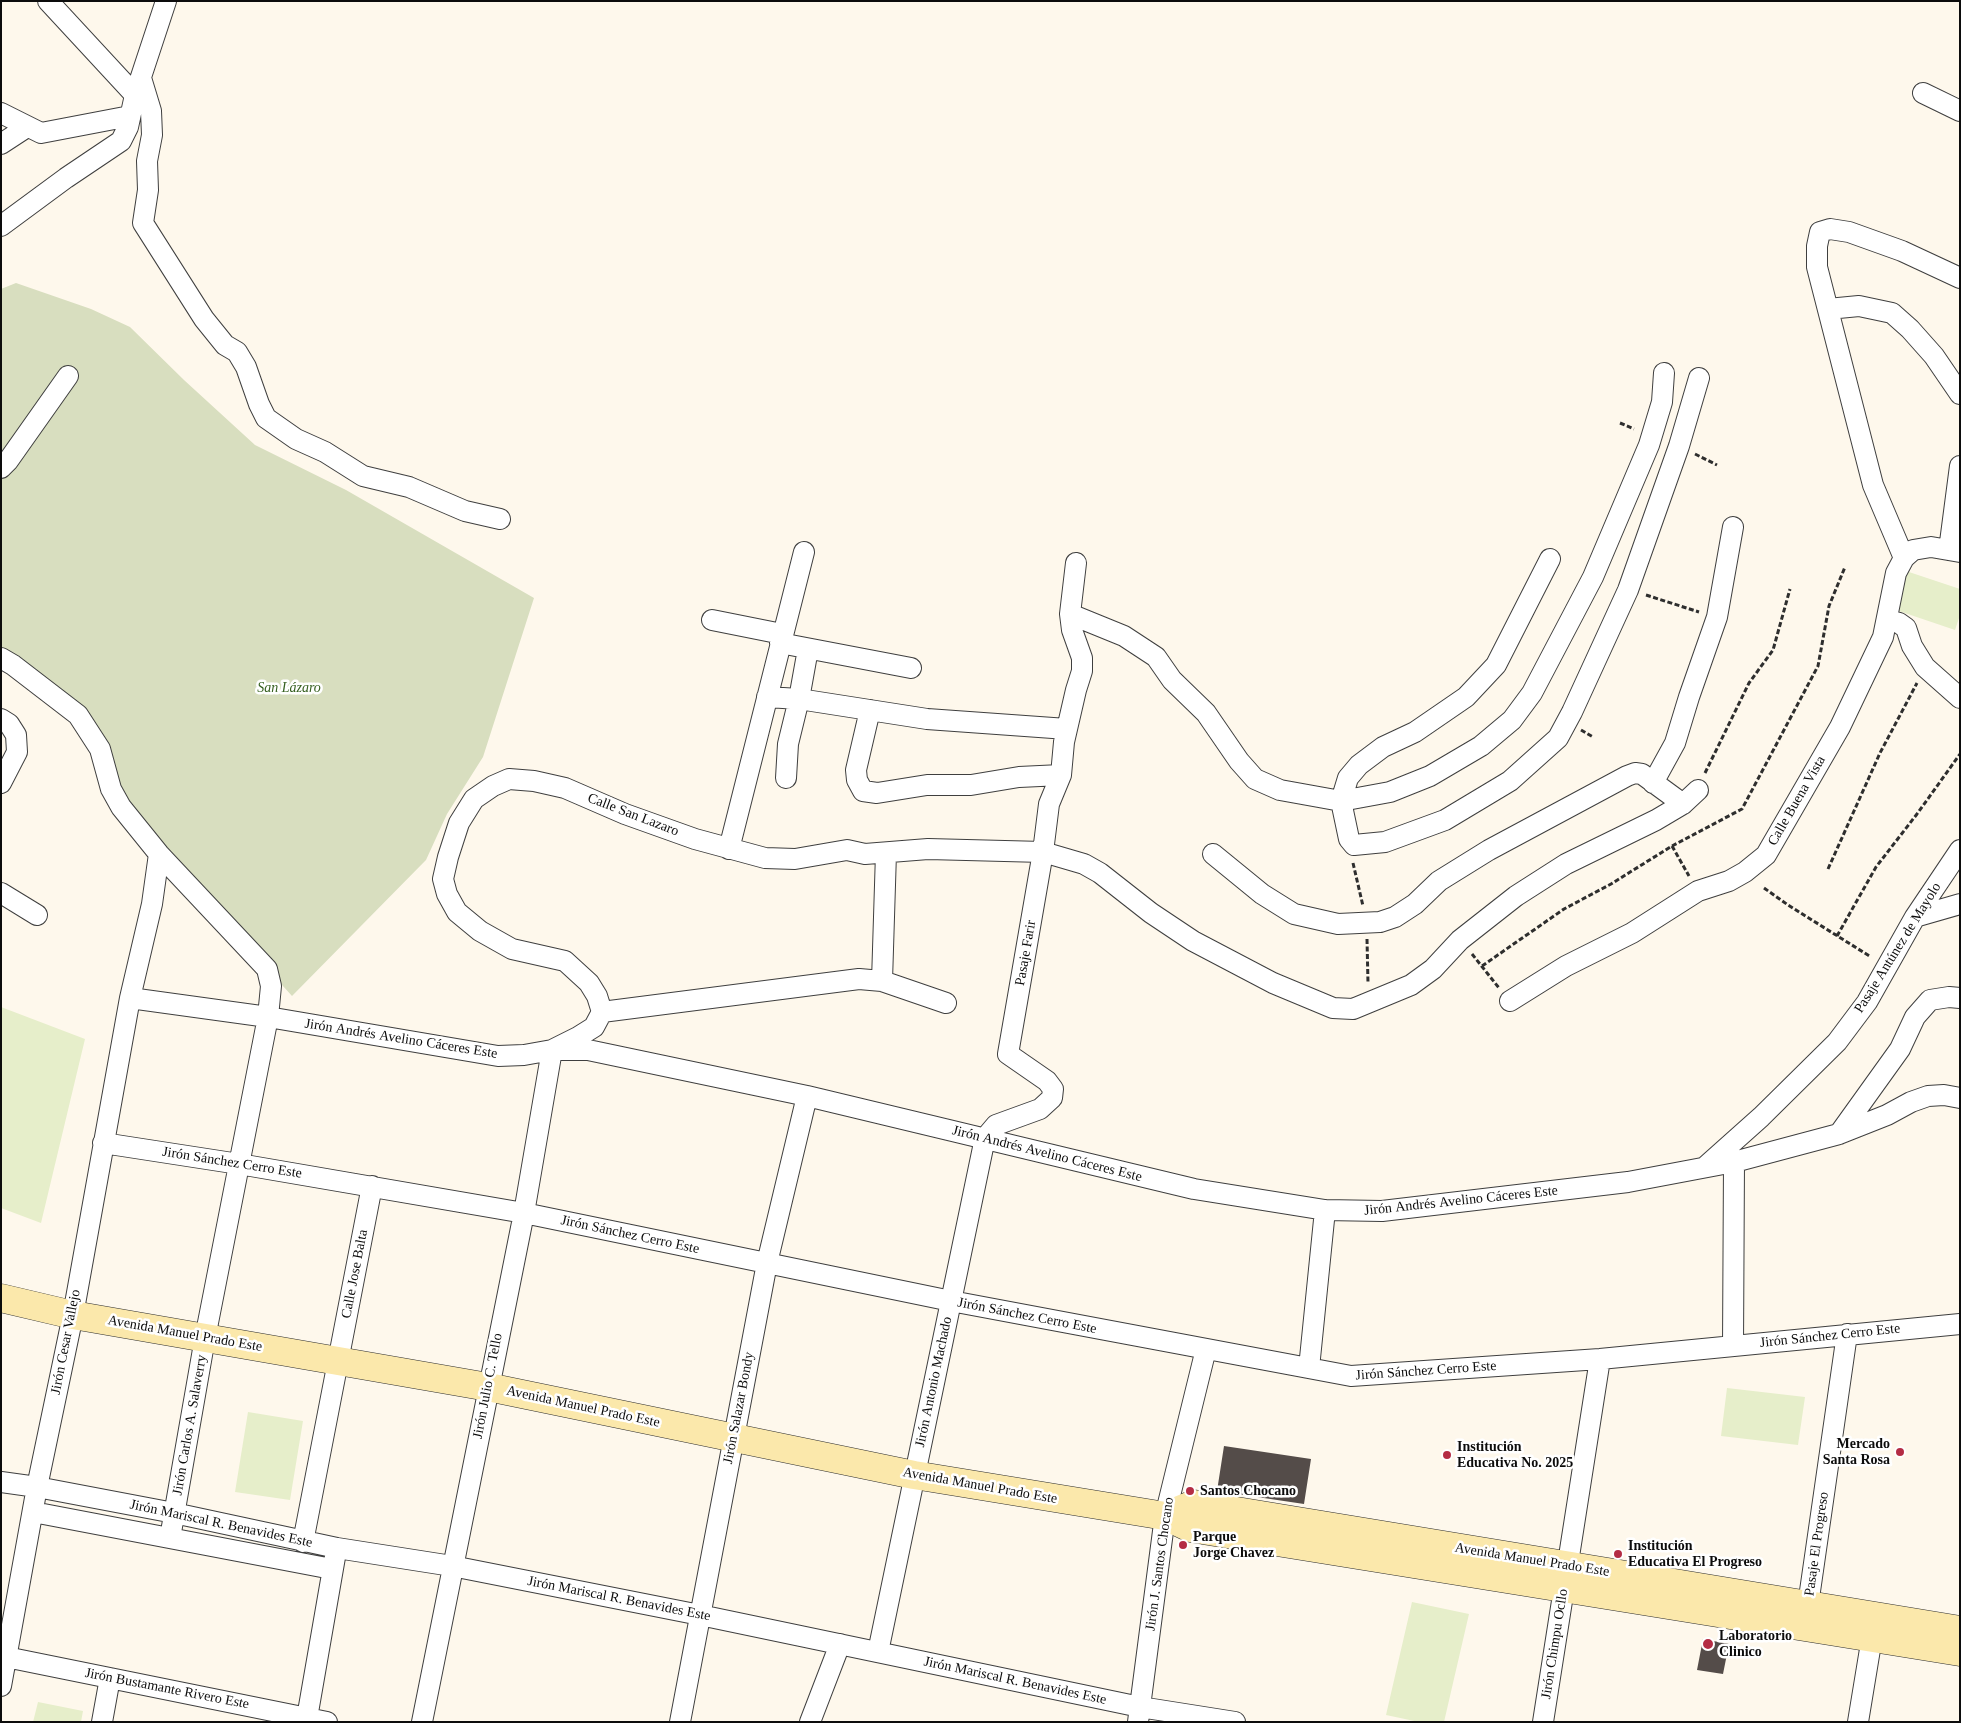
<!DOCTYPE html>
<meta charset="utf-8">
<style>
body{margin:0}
#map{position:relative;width:1961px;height:1723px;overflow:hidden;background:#fef8ec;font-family:"Times New Roman",serif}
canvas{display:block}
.frame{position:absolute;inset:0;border:2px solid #0c0c0c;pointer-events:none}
</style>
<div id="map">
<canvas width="1961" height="1723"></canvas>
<div class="frame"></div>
</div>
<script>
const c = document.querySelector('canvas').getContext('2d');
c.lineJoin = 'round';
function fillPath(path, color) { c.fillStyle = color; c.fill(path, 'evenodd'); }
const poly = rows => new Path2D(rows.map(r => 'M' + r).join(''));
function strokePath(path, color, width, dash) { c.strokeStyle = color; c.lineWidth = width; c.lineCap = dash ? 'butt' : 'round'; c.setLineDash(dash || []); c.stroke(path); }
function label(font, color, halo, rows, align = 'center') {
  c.font = font + ' "Times New Roman",serif'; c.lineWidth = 5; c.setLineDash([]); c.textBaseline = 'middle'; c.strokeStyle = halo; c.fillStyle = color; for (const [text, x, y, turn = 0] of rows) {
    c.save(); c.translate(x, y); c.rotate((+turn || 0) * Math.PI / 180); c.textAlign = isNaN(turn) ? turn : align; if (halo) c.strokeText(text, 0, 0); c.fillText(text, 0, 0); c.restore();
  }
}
fillPath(poly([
 [16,283,91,309,130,327,184,380,255,445,346,490,534,598,483,757,447,814,426,860,292,996,139,827,85,734,1,659,1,289]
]), '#d8debf');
fillPath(poly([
 [1906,571,1960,589,1960,615,1955,630,1893,609],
 [1,1007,85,1039,41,1223,1,1208],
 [1727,1388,1805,1397,1798,1445,1721,1436],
 [248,1412,303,1421,290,1500,235,1492],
 [1412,1602,1469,1614,1444,1722,1419,1722,1386,1715],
 [38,1702,83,1711,81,1722,33,1722]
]), '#e6eeca');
fillPath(poly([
 [1224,1446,1311,1459,1304,1504,1217,1491],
 [1703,1639,1729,1644,1723,1674,1697,1670]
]), '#544c49');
const street = poly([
 [48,1,135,95],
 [141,78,151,111,152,135,147,161,148,190,143,223,204,319,225,345,237,352,246,367,259,404,266,418,296,439,325,452,363,476,409,487,465,511,500,519],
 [1923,93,1960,111],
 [1,113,41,133,130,116],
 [1,144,27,127],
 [1,226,66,178,121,141,128,127,135,95,166,1],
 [1828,309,1859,306,1892,313,1910,329,1934,356,1960,394],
 [1,468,8,461,68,376],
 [1949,550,1960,466],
 [1904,558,1873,485,1817,267,1817,246,1820,232,1830,229,1849,232,1902,251,1960,278],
 [1550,559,1496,665,1466,697,1415,732,1383,747,1359,765,1348,778,1341,801,1349,839,1354,845,1385,842,1445,820,1510,781,1558,738,1572,712,1628,590,1679,446,1699,378],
 [1070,614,1124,636,1156,657,1172,680,1206,713,1239,761,1255,779,1280,790,1341,801,1390,792,1430,776,1481,746,1512,720,1532,693,1593,577,1649,445,1662,402,1664,373],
 [712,620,782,634],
 [1887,620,1899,623,1906,628,1912,646,1925,667,1960,698],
 [780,643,911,668],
 [1,658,13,665,78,715,100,749,111,789,121,807,159,854,267,969,271,986,268,1017,205,1338,170,1538],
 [767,697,799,699,927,719,1067,729],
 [870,710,856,770,857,780,863,791,877,793,927,785,971,785,1019,777,1061,775],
 [1,719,9,724,16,735,17,752,1,783],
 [786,778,788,744,799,699,808,649],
 [1653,783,1675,743,1689,697,1717,617,1733,527],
 [729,849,804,552],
 [1213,854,1262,894,1294,914,1338,924,1380,922,1395,917,1415,904,1439,881,1489,850,1627,776,1635,773,1642,774,1683,804],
 [1,893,37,915],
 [1915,917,1960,904],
 [882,981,886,853],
 [130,998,268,1017,498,1056,524,1055,552,1050,588,1050,807,1096,1194,1189,1325,1210,1382,1211,1628,1182,1734,1162,1839,1134,1887,1115,1911,1102,1928,1096,1944,1095,1960,1098],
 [1510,1001,1566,966,1632,933,1698,891,1729,881,1745,872,1766,855,1840,727,1883,637,1896,573,1904,558,1913,550,1931,547,1960,552],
 [602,1012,859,979,882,981,946,1003],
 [1839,1134,1900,1049,1915,1017,1930,1000,1949,997,1960,998],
 [103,1143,239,1164,524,1213,951,1301,1351,1376,1600,1359,1960,1324],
 [1705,1167,1761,1117,1837,1042,1867,1002,1915,917,1960,850],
 [1733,1346,1734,1162],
 [1309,1368,1325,1210],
 [1,1482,37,1487,174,1513,337,1548,452,1566,700,1615,1140,1707,1235,1722],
 [33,1512,332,1569],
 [303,1542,372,1186],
 [1808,1605,1847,1334],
 [878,1652,985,1138,996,1125,1040,1109,1052,1098,1053,1089,1047,1081,1008,1054,1043,852,1049,804,1061,775,1064,742,1076,690,1082,671,1082,658,1072,630,1070,614,1076,563],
 [6,1657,327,1722],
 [1,1686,37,1487,73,1315,130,998,152,904,159,854],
 [307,1718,335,1557],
 [102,1722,110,1678],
 [422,1722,524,1213,552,1050,578,1037,594,1027,602,1012,597,996,589,983,565,961,512,949,480,931,457,912,447,894,443,879,448,857,459,823,474,799,493,786,509,779,534,781,565,788,625,814,695,839,765,858,795,859,847,850,865,854,928,849,1043,852,1084,864,1100,873,1151,913,1193,941,1273,983,1333,1008,1353,1009,1411,985,1433,969,1460,940,1516,896,1566,864,1656,820,1683,804,1698,790],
 [680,1722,767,1263,807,1096],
 [810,1722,840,1644],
 [1138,1722,1165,1516,1206,1349],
 [1543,1722,1600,1359],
 [1858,1722,1874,1625]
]);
const secondary = poly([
 [1,1298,73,1315,488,1387,914,1475,1165,1516,1190,1528,1960,1652],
 [1165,1516,1194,1504,1960,1630]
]);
strokePath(street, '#3f3f3f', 22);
strokePath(secondary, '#2e2e2e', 29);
strokePath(poly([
 [1620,423,1634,429],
 [1695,454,1717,465],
 [1646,595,1699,612],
 [1581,730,1593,737],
 [1705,773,1749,683,1773,650,1790,589],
 [1672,846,1689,876],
 [1353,863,1363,906],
 [1828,869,1880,753,1917,683],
 [1764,888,1788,905,1871,957],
 [1837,936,1876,867,1917,814,1960,754],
 [1367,939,1368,983],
 [1472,954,1499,988],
 [1482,966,1564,909,1611,884,1672,846,1742,809,1818,666,1829,606,1845,567]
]), '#2e2e2e', 3, [5, 2.5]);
strokePath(street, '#fff', 20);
strokePath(secondary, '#fbe8ab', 28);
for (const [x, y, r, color] of [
 [1900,1452,5,"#b42c44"],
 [1447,1455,5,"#b42c44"],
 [1190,1491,5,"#b42c44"],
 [1183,1545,5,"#b42c44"],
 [1618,1554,5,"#b42c44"],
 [1708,1644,6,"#b42c44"]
]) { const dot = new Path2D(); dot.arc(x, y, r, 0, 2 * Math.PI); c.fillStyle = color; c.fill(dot); strokePath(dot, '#fff', 2); }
label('italic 14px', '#366020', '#fff', [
 ["San Lázaro",289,688]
]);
label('14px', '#0c0c0c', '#fff', [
 ["Calle Buena Vista",1797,801,-60],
 ["Calle San Lazaro",633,815,21],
 ["Pasaje Antúnez de Mayolo",1898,948,-58],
 ["Pasaje Farir",1026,953,-80],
 ["Jirón Andrés Avelino Cáceres Este",401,1039,9],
 ["Jirón Andrés Avelino Cáceres Este",1047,1154,14],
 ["Jirón Sánchez Cerro Este",232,1163,9],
 ["Jirón Andrés Avelino Cáceres Este",1461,1201,-6],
 ["Jirón Sánchez Cerro Este",630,1235,12],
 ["Calle Jose Balta",355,1274,-79],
 ["Jirón Sánchez Cerro Este",1027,1316,11],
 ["Avenida Manuel Prado Este",185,1334,10],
 ["Jirón Sánchez Cerro Este",1830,1336,-6],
 ["Jirón Cesar Vallejo",66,1342,-79],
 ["Jirón Sánchez Cerro Este",1426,1371,-4],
 ["Jirón Antonio Machado",934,1382,-78],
 ["Jirón Julio C. Tello",488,1386,-79],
 ["Avenida Manuel Prado Este",583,1407,12],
 ["Jirón Salazar Bondy",739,1408,-79],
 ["Jirón Carlos A. Salaverry",190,1425,-80],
 ["Avenida Manuel Prado Este",980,1486,10],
 ["Jirón Mariscal R. Benavides Este",221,1524,12],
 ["Pasaje El Progreso",1817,1544,-82],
 ["Avenida Manuel Prado Este",1532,1560,9],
 ["Jirón J. Santos Chocano",1160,1564,-82],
 ["Jirón Mariscal R. Benavides Este",619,1599,11],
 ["Jirón Chimpu Ocllo",1555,1644,-81],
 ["Jirón Mariscal R. Benavides Este",1015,1681,12],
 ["Jirón Bustamante Rivero Este",167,1689,11]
]);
label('bold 14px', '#0c0c0c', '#fff', [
 ["Mercado",1890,1444,"right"],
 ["Santa Rosa",1890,1460,"right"],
 ["Institución",1457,1447],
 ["Educativa No. 2025",1457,1463],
 ["Santos Chocano",1200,1491],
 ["Parque",1193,1537],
 ["Jorge Chavez",1193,1553],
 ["Institución",1628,1546],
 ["Educativa El Progreso",1628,1562],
 ["Laboratorio",1719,1636],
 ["Clinico",1719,1652]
], 'left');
</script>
